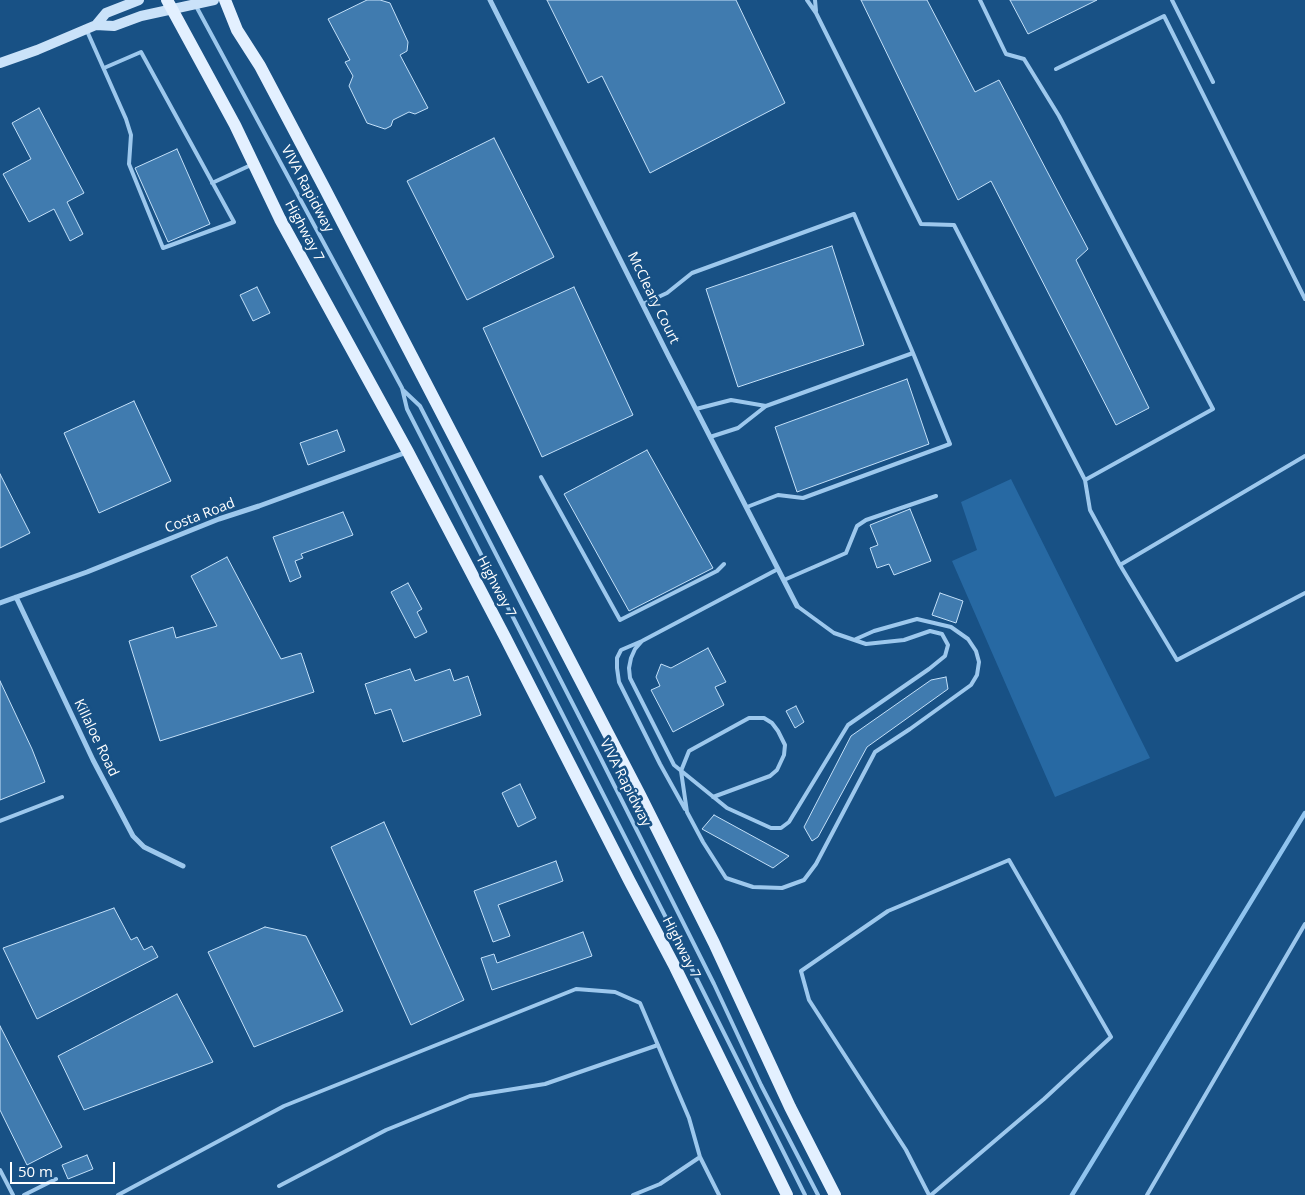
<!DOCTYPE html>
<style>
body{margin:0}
#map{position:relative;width:1305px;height:1195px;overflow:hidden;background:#185185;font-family:"Open Sans",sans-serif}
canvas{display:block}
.scale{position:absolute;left:10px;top:1162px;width:105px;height:22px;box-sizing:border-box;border:2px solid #fff;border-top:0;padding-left:6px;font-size:15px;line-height:18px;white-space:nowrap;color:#fff;-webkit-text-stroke:4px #185185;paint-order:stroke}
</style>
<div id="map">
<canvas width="1305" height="1195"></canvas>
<div class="scale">50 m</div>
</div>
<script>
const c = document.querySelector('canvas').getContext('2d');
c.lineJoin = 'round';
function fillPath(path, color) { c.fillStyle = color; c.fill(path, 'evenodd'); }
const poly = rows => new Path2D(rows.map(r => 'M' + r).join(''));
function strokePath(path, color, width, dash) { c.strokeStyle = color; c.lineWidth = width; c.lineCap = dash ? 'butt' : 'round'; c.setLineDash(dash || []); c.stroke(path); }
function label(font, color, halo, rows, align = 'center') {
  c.font = font + ' "Open Sans",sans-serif'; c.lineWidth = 5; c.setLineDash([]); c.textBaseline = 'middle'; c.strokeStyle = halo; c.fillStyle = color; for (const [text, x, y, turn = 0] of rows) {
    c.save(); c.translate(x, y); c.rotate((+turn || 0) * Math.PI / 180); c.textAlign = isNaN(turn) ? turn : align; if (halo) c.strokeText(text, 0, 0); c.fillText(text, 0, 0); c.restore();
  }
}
fillPath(poly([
 [1011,479,1150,758,1055,797,952,561,977,550,961,502]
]), '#2769a3');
strokePath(poly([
 [1072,1195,1305,813]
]), '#90c4ef', 4.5);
const building = poly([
 [367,0,380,0,390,3,408,42,407,51,400,55,428,108,415,114,409,112,393,120,391,126,385,129,367,123,349,86,353,76,345,62,350,60,328,19,367,0],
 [547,0,736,0,785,103,650,173,602,76,588,83,547,0],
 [861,0,927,0,975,92,999,80,1088,249,1076,260,1149,408,1116,425,991,181,958,200,861,0],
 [1010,0,1097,0,1028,34,1010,0],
 [39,108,84,193,67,202,83,234,70,241,54,209,29,222,3,174,31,159,12,123,39,108],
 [494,138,554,257,467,300,407,181,494,138],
 [177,149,210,224,168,242,135,168,177,149],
 [832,246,864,345,738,387,706,289,832,246],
 [257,287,270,313,253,321,240,295,257,287],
 [574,287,633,415,542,457,483,328,574,287],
 [907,379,929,444,797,492,775,427,907,379],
 [134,401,171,481,99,513,64,433,134,401],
 [337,430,345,451,308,465,300,443,337,430],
 [647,450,713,568,629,611,564,494,647,450],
 [0,474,30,533,0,548,0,474],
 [910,509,931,561,894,575,889,564,877,568,870,548,878,545,870,525,910,509],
 [343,512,353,535,301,554,303,558,295,561,301,577,290,582,273,537,343,512],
 [227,557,281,659,301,653,314,692,160,741,129,641,173,627,176,638,217,626,191,576,227,557],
 [408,583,422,609,417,612,427,632,415,638,391,592,408,583],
 [940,593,963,601,956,623,932,615,940,593],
 [708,648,726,682,715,687,724,705,673,732,651,690,660,686,656,677,661,664,671,668,708,648],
 [410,669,415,681,450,669,454,681,468,676,481,715,403,742,391,709,375,714,365,684,410,669],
 [946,677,948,689,867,747,818,837,812,841,804,827,851,736,931,680,946,677],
 [0,681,32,749,45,782,0,800,0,681],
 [796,706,804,722,795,728,786,711,796,706],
 [520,784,536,818,518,827,502,793,520,784],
 [714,815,789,856,773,868,702,829,714,815],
 [384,822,464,1000,411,1025,331,847,384,822],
 [556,861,563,881,498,905,510,936,493,942,474,891,556,861],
 [114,908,131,940,137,937,144,950,152,946,158,957,37,1019,3,948,114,908],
 [265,927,306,936,343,1011,254,1047,208,952,265,927],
 [583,932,592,956,492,990,481,958,494,954,497,963,583,932],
 [177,994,213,1062,84,1110,58,1056,177,994],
 [0,1026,62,1147,27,1165,0,1110,0,1026],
 [87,1155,93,1169,68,1179,62,1165,87,1155]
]);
fillPath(building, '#407baf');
strokePath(building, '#c3e0f9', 1);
strokePath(poly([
 [807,0,816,13,921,224,954,225,1085,480,1213,409,1059,116,1024,59,1006,54,980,0],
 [815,0,816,11],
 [1172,0,1213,82],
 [196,6,402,388,407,409,687,959,805,1195],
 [87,31,126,119,131,135,129,164,163,248,234,222,141,52,104,68],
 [1056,69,1164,16,1305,299],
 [212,183,251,165],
 [643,304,667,293,692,273,854,214,913,353],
 [403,390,420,406,600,757,714,984,761,1085,818,1195],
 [696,409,731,400,766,406],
 [710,437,738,428,766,406,913,353,950,444,803,498,778,495,747,507],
 [541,477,620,620,717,571,724,564],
 [1085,480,1090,510,1120,565,1177,660,1305,593],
 [1120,565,1305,456],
 [784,580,846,553,857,526,866,520,936,496],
 [642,641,635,649,631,658,629,668,630,678,674,765,727,808,771,828,781,828,789,822,848,725,929,669,945,656,948,645,942,634,930,631,904,640,866,644,834,633,797,606],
 [713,797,770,776,777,770,784,755,785,745,778,731,772,723,764,718,749,718,689,751,681,771,687,812,703,842,726,878,753,887,782,888,804,880,816,864,875,752,910,729,971,685,977,675,979,662,976,651,968,639,951,627,917,619,874,631,856,639],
 [685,809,660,764,619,682,617,668,617,658,621,650,642,641,778,569],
 [0,821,62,797],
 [700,1157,719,1195],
 [0,1170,13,1195],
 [279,1186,386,1130,470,1096,545,1084,658,1045],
 [24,1195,56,1179],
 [118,1195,284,1106,576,989,615,992,640,1003,689,1118,700,1157,660,1184,633,1195],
 [929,1195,906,1150,809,1000,801,971,888,911,1009,860,1111,1037,1044,1099,931,1195],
 [1147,1195,1305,924]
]), '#9dc8ed', 4);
strokePath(poly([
 [490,0,668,355,797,606],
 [16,597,93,760,133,836,144,847,183,866],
 [0,603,87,572,219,519,259,506,407,452]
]), '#9dc8ed', 5);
strokePath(poly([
 [96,25,106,13,139,0],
 [0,63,37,50,96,25,114,26,141,16,214,0]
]), '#cae2f9', 10);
strokePath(poly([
 [167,0,235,125,280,219,408,452,505,637,629,880,675,967,787,1195],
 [225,0,237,30,260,66,325,189,640,795,714,943,790,1107,835,1195]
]), '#e3f0ff', 12);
label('14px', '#fff', '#185185', [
 ["VIVA Rapidway",307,189,62],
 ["Highway 7",304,231,62],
 ["McCleary Court",653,298,64],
 ["Costa Road",200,516,-21],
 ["Highway 7",496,587,62],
 ["Killaloe Road",96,738,64],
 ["VIVA Rapidway",625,783,63],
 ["Highway 7",681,948,63]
]);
</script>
